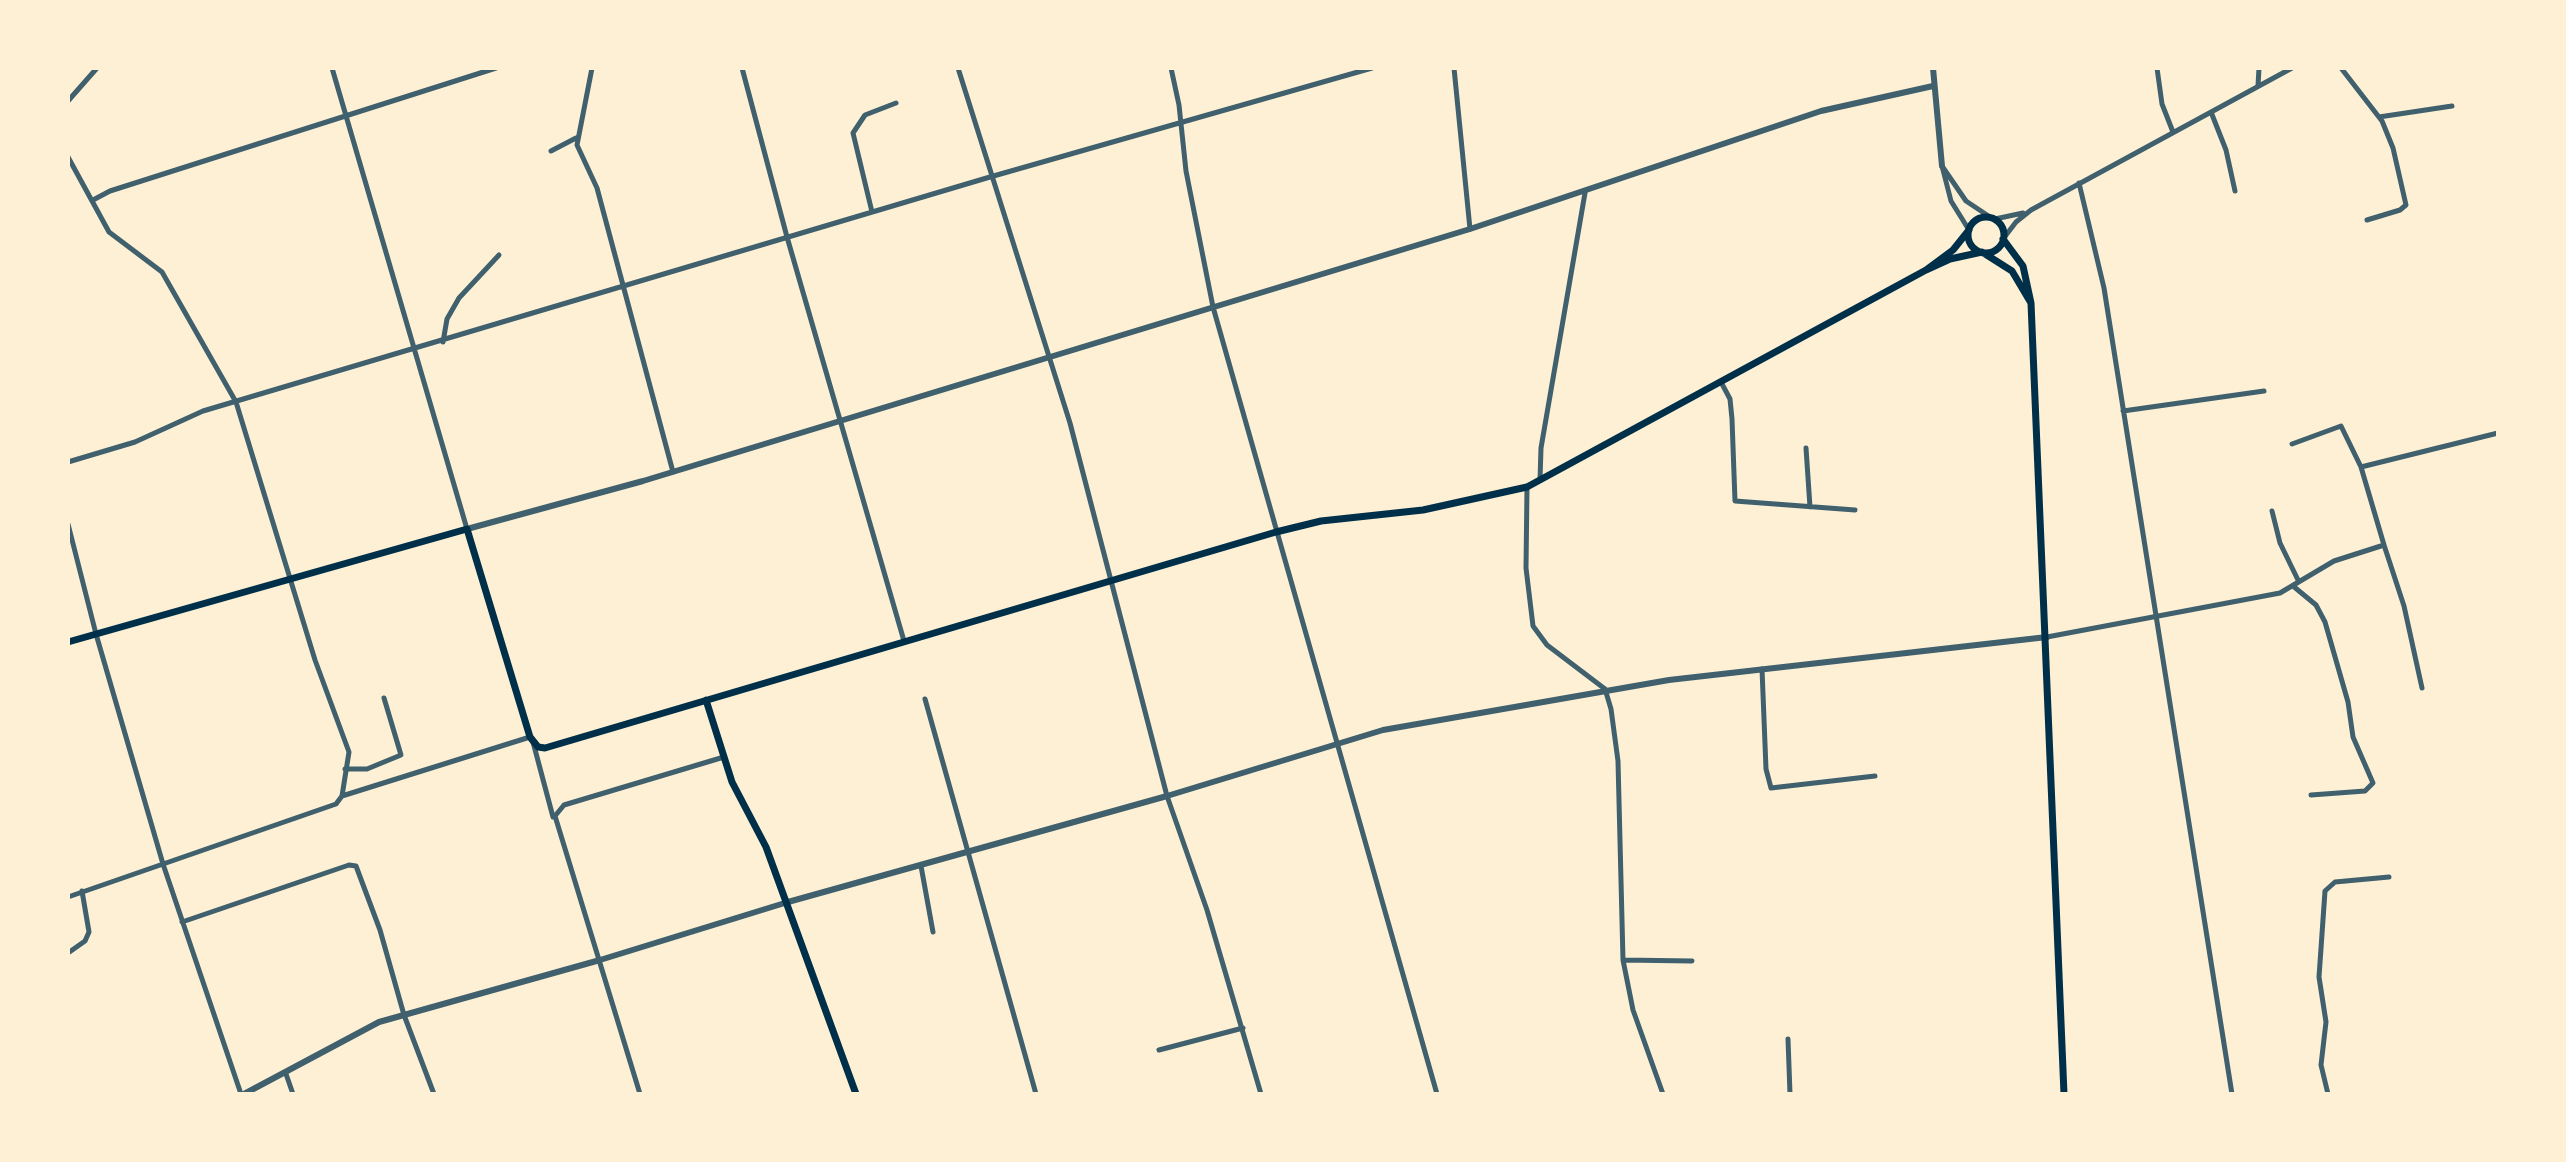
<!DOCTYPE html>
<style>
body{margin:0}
#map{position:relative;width:2566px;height:1162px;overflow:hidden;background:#fdf0d5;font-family:"PT Sans",sans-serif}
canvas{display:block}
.frame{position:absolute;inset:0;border:70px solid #fdf0d5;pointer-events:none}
</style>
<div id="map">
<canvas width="2566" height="1162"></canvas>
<div class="frame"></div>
</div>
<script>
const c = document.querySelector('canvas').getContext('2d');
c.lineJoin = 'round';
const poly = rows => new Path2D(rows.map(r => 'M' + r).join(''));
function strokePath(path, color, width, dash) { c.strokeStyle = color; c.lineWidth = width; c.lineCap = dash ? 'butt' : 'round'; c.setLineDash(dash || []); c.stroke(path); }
strokePath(poly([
 [332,68,467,529],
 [592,68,577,145,597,188,673,472],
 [742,68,787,237,904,641],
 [958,68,1070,423,1167,796,1207,910,1261,1094],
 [1171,68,1179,105,1186,171,1213,307,1437,1094],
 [1454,68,1470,229],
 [2157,68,2162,104,2173,132],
 [2341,68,2382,121,2393,148,2406,205,2400,210,2367,220],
 [2258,86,2259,68],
 [68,101,97,68],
 [2211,112,2226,150,2235,191],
 [2379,117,2452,106],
 [551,151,576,138],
 [68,157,109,232,162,272,236,402,315,660,349,752,342,796,336,804,68,897],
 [2079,183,2104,288,2232,1094],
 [93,200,110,191,496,68],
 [872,212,853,133,865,115,896,103],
 [1995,219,2023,213],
 [1969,230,1951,201,1942,166,1966,201,1990,217],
 [2003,239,2016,222,2031,210,2292,68],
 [443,342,447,319,459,298,499,255],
 [1721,382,1730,399,1732,419,1735,501,1855,510],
 [2123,411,2264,391],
 [2292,444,2341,426,2361,467],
 [1806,448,1810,507],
 [68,462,135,442,203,411,990,177,1372,68],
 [1540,480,1541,448,1585,193],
 [1527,487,1526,568,1533,626,1547,645,1605,689,1611,709,1618,761,1623,960,1633,1010,1663,1094],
 [2272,511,2280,543,2298,580],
 [68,524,96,634,163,864,241,1094],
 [2384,545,2404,606,2422,688],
 [2293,586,2316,605,2325,622,2348,702,2353,737,2373,783,2365,791,2311,795],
 [2047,637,2280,593,2334,561,2384,545,2361,467,2498,433],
 [1762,669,1766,769,1771,788,1875,776],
 [925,699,1036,1094],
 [533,742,553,817],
 [345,769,367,769,401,755,384,698],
 [342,796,530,737],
 [921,866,933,932],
 [182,922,349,865,356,866,380,930,404,1015,434,1094],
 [68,953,85,941,89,932,82,891],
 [1623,960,1692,961],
 [1788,1039,1790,1094],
 [1159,1050,1243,1028],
 [286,1074,293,1094],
 [640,1094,555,816,564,805,724,757],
 [2328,1094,2321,1065,2326,1022,2319,977,2325,891,2335,882,2389,877]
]), '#3f606c', 5);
strokePath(poly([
 [1933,68,1942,166],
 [467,529,643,481,1470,229,1821,111,1933,86],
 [244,1094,379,1022,600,960,788,902,1167,796,1383,730,1669,680,2047,637]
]), '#3f606c', 6);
strokePath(poly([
 '1968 235a18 18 0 1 1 36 0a18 18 0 1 1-36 0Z',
 [1969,230,1953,250,1926,270,1950,259,1982,252,2012,271,2031,303,2023,266,2003,239],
 [2031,303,2064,1094],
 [68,642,467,529,530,737,538,747,545,748,1276,532,1321,521,1423,510,1527,487,1926,270],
 [706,700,732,782,766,847,856,1094]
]), '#003049', 7);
</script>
